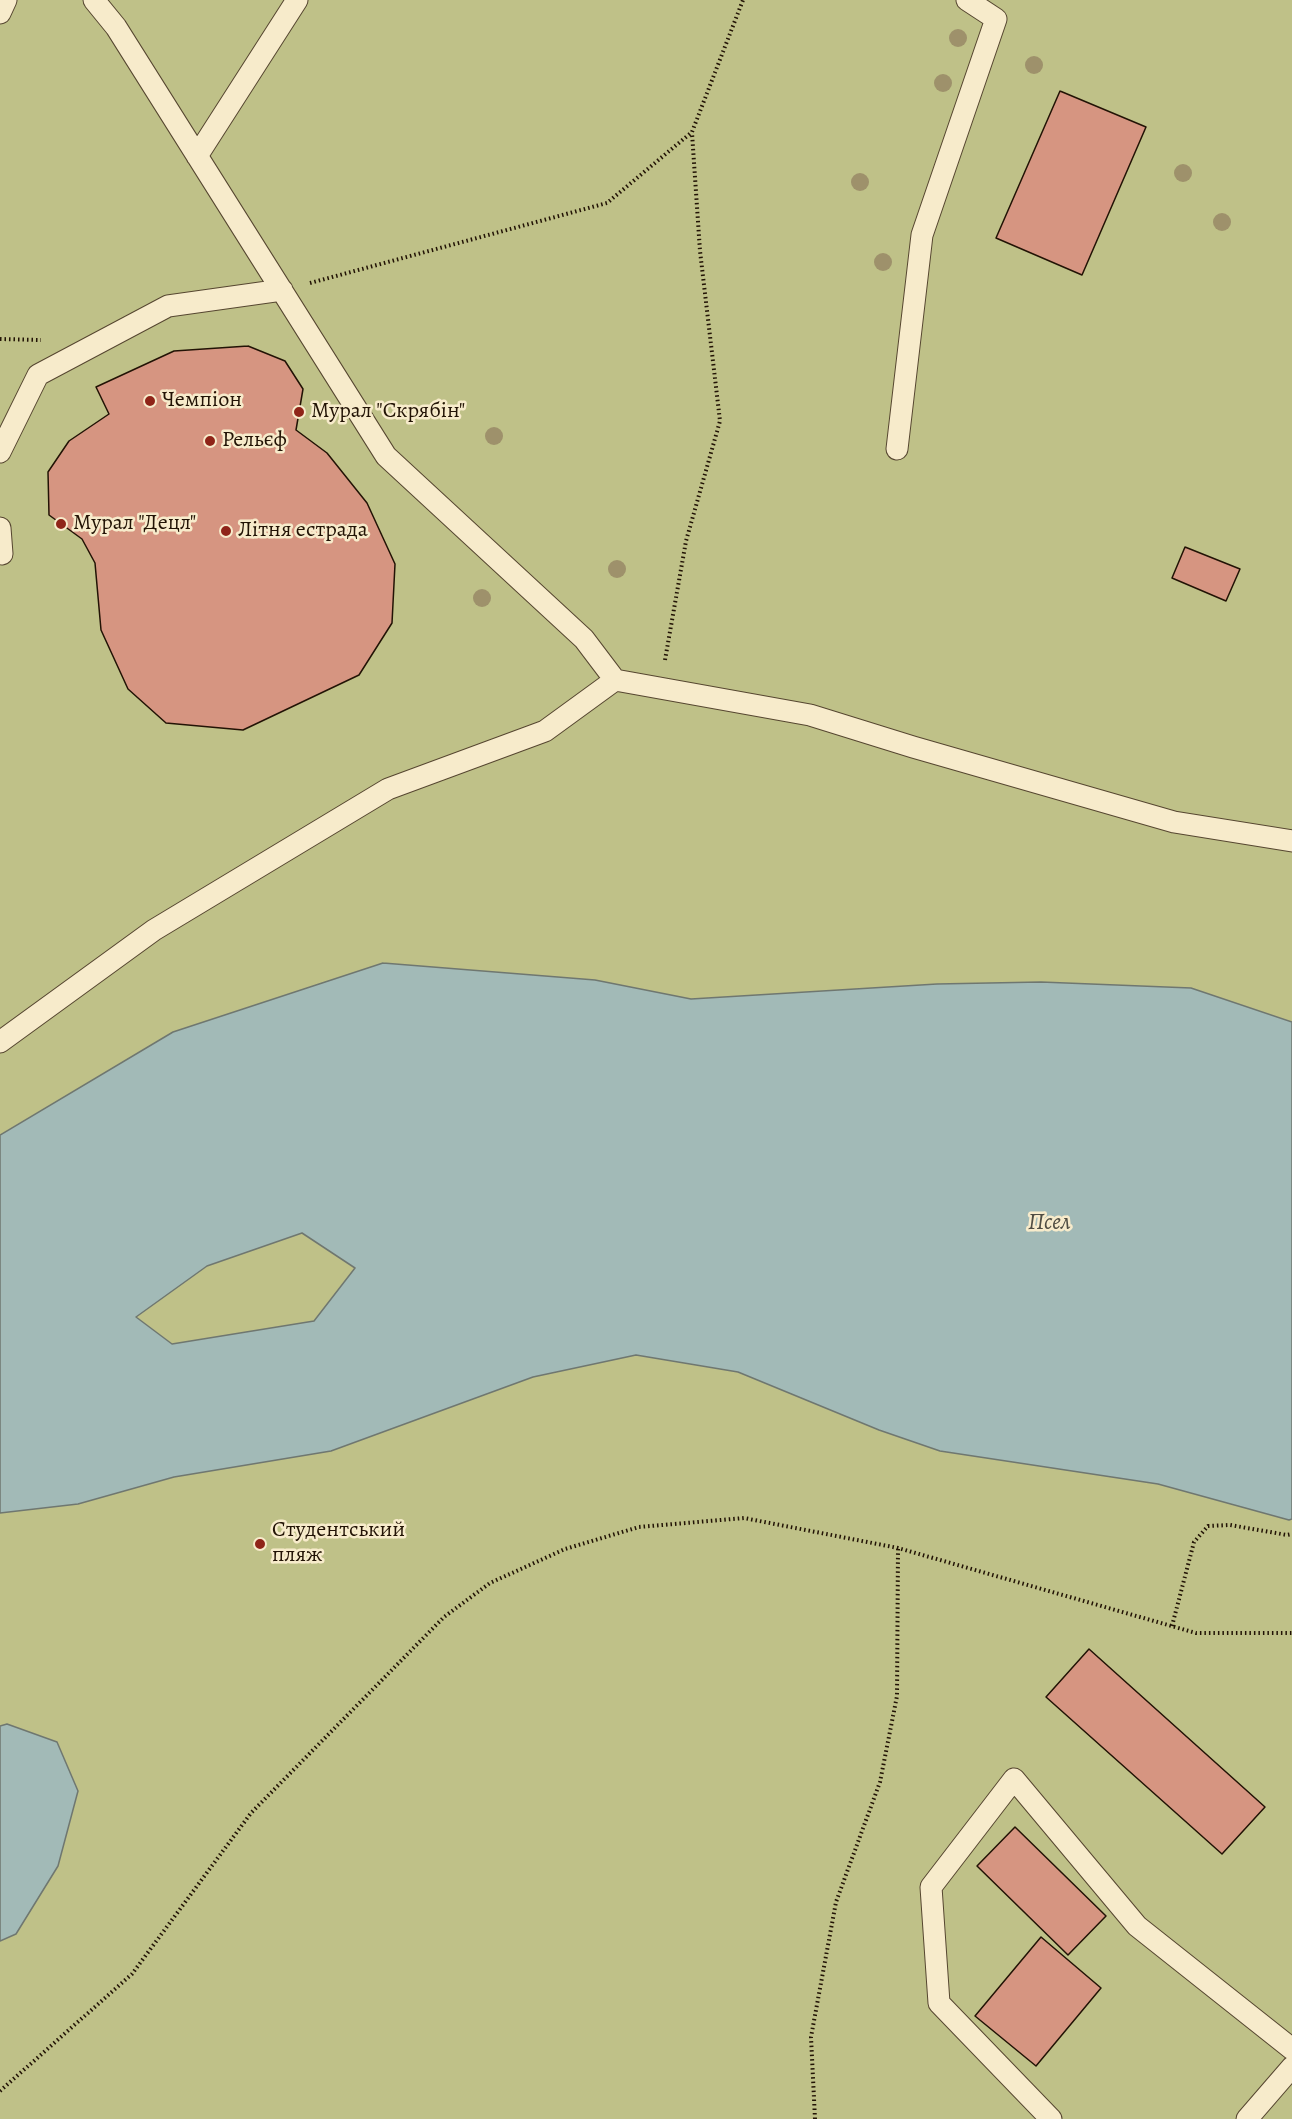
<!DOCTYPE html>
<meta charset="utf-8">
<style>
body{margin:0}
canvas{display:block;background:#f2e0af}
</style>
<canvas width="1292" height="2119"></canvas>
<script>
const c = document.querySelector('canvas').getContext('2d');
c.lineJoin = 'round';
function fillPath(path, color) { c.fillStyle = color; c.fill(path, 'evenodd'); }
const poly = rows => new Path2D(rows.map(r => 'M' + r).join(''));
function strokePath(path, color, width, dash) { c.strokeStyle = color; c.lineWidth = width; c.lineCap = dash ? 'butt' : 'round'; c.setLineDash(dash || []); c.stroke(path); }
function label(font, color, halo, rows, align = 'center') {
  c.font = font + ' Alegreya,serif'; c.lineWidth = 5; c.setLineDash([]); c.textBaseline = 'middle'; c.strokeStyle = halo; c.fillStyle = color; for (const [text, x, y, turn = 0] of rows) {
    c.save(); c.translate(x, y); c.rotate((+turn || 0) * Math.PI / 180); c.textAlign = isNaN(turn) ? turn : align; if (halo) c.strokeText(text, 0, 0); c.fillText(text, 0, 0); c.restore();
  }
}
fillPath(poly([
 [0,0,1292,0,1292,1022,1191,988,1041,982,937,984,691,999,595,980,383,963,173,1032,0,1135],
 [302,1233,355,1268,314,1321,172,1344,135,1317,207,1266],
 [636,1355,738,1372,879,1430,1158,1484,1289,1520,1292,1519,1292,2119,0,2119,0,1941,16,1934,7,1724,0,1726,0,1513,78,1504,533,1377]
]), '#bfc188');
const water = poly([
 [383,963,595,980,691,999,937,984,1041,982,1191,988,1292,1022,1292,1519,1289,1520,1158,1484,940,1451,879,1430,738,1372,636,1355,533,1377,331,1451,174,1477,78,1504,0,1513,0,1135,173,1032,383,963],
 [302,1233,355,1268,314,1321,172,1344,136,1317,207,1266,302,1233],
 [7,1724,57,1742,78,1791,58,1866,16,1934,0,1941,0,1726,7,1724]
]);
fillPath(water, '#a2bab7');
strokePath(water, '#6f7770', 1.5);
const building = poly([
 [1060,91,1146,127,1082,275,996,238,1060,91],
 [248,346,285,361,303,389,296,430,327,453,367,503,395,564,392,623,359,675,243,730,166,723,128,689,101,630,95,563,82,539,49,515,48,472,69,441,109,414,96,387,174,351,248,346],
 [1185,547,1240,569,1226,601,1172,578,1185,547],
 [1089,1649,1265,1807,1222,1854,1046,1697,1089,1649],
 [1015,1827,1106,1916,1068,1955,977,1866,1015,1827],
 [1041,1937,1101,1988,1036,2066,975,2016,1041,1937]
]);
fillPath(building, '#d69581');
strokePath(building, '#221305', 1.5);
const service = poly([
 [94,0,116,27,386,456,584,639,615,680,810,715,913,747,1174,822,1292,841],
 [0,13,6,0],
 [197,156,297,0],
 [897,449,922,235,996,19,967,0],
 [0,452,38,375,168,306,282,290],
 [0,528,2,554],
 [0,1042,154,930,388,789,545,731,615,680],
 [1051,2119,939,2003,931,1887,1014,1779,1137,1926,1292,2049],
 [1247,2119,1292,2067]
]);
strokePath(service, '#564630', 23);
strokePath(poly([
 [310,283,607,203,692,132,743,0],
 [0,339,41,340],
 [665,660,686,541,720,421,700,251,692,133],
 [1172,1626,1194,1542,1208,1526,1230,1525,1287,1535,1292,1534],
 [0,2091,132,1974,251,1813,444,1617,490,1583,565,1549,639,1527,744,1518,898,1548,1196,1633,1292,1633],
 [815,2119,811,2037,836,1902,880,1782,897,1696,898,1548]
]), '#221305', 4, [1.5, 3]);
strokePath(service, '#f7ebcb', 21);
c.fillStyle = '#9e916b';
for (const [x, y] of [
 [958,38],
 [1034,65],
 [943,83],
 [1183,173],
 [860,182],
 [1222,222],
 [883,262],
 [494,436],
 [617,569],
 [482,598]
]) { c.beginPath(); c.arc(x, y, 9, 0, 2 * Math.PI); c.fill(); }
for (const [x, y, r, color] of [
 [150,401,6,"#8f2418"],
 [299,412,6,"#8f2418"],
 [210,441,6,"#8f2418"],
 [61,524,6,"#8f2418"],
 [226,531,6,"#8f2418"],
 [260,1544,6,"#8f2418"]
]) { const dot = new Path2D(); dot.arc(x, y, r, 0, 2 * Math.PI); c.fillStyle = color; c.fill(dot); strokePath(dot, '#f7ebcb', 2); }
label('22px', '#221305', '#f7ebcb', [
 ["Чемпіон",162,401],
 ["Мурал \"Скрябін\"",311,412],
 ["Рельєф",222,441],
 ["Мурал \"Децл\"",73,524],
 ["Літня естрада",238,531],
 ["Студентський",272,1531],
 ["пляж",272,1556]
], 'left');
label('italic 24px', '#4f4d43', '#f7ebcb', [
 ["Псел",1049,1223]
]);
</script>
